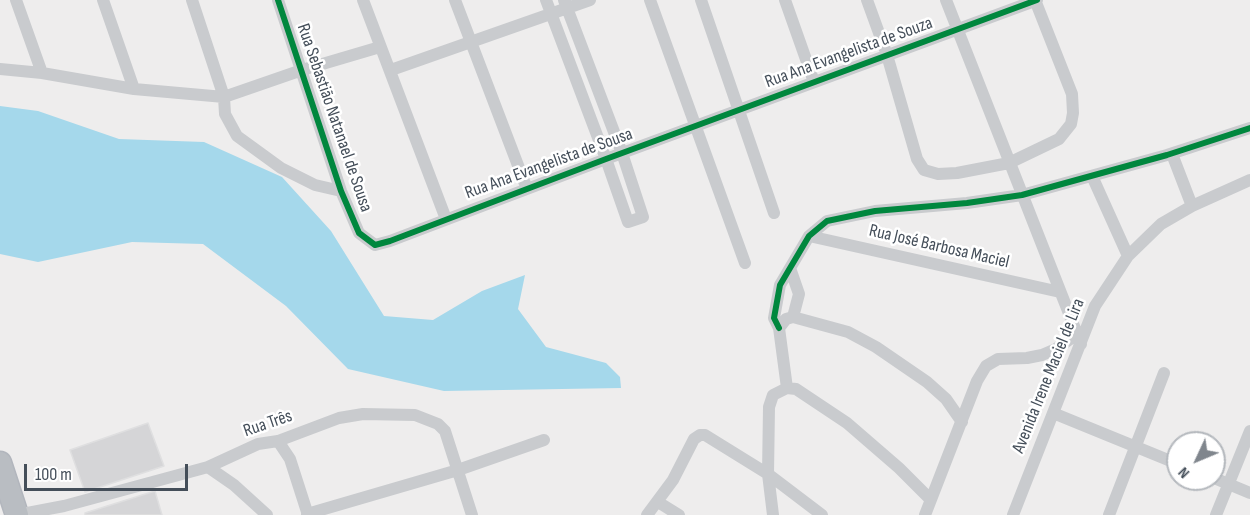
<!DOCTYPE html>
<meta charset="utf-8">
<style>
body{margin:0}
#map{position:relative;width:1250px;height:515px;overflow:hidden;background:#eeeded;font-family:"Sofia Sans Condensed",sans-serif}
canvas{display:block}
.north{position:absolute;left:1166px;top:431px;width:60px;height:60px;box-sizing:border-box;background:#fff;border:2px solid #b4b8bd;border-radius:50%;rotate:226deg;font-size:16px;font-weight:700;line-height:24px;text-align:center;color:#444e59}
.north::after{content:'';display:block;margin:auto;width:21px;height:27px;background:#80868d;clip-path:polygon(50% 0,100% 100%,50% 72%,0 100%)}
.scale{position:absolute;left:24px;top:464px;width:164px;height:27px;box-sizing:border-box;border:3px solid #444e59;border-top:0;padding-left:8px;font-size:18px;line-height:21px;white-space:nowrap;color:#444e59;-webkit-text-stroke:4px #fff;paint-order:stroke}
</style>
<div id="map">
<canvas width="1250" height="515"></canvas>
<div class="north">N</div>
<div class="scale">100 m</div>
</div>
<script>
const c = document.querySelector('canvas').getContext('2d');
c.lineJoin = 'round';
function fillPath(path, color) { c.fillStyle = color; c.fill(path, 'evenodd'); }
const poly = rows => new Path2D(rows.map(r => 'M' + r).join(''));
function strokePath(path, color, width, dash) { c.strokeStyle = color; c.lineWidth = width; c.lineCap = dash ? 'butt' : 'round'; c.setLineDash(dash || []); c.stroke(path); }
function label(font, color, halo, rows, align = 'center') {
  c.font = font + ' "Sofia Sans Condensed",sans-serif'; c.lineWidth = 5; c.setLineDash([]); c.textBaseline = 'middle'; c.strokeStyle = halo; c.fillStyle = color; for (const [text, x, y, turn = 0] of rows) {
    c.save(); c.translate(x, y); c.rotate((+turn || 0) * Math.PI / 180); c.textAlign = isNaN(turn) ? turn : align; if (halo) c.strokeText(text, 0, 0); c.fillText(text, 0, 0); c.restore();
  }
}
fillPath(poly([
 [0,106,38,111,119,139,204,142,282,177,331,231,384,316,433,320,482,291,525,275,518,309,546,347,606,363,620,377,621,388,444,391,348,369,286,306,203,244,132,242,38,262,0,254]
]), '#a5d8eb');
const building = poly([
 [148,423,164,466,85,492,70,450,148,423],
 [155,491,162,515,85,515,85,513,155,491]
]);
fillPath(building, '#d5d5d7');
strokePath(building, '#dfdfe0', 1.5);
const highway = poly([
 [0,463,17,515]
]);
strokePath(highway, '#b2b6bd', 25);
strokePath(poly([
 [16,0,42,73],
 [103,0,134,89],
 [192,0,224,97,302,70,380,47],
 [278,0,341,191,359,233,375,245,390,241,606,159,1037,0],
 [363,0,446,219],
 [455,0,527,189],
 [546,0,606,159,628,222,643,217,622,153,564,0],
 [650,0,745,263],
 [701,0,774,213],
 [785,0,814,82],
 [867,0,887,55,917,159,924,170,938,174,957,173,1009,163,1059,139,1071,124,1073,113,1072,94,1035,0],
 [946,0,1081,344],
 [0,69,42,73,134,89,224,97,225,114,237,136,281,168,315,185,341,191],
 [391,70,590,0],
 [1172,154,1192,206],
 [1092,176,1128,256],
 [809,236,1060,292],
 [790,268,799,294,793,317],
 [779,328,774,318,780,285,809,236,827,221,875,211,967,203,1022,195,1167,155,1250,128],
 [787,388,779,328,786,319,793,317,848,332,876,347,927,382,946,399,962,422],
 [1053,413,1178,464],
 [278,441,290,459,308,515],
 [208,467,234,485,267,515],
 [1214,478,1250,493],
 [658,502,679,515],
 [307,514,458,470,544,440],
 [17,515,64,506,208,467,258,444,278,441,339,418,363,414,415,415,438,424,445,431,472,515],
 [647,515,673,480,694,439,700,435,705,435,768,474,822,515],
 [773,515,768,474,769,407,773,395,787,388,796,389,847,423,899,468,930,499],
 [925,515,977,381,986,366,998,359,1027,358,1042,355,1056,349,1077,334],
 [1013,515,1095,306,1128,256,1161,224,1192,206,1250,180],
 [1109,515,1164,373],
 [1216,515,1250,431]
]), '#c9cbce', 12);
strokePath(highway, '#b9bdc2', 22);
strokePath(poly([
 [278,0,341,191,359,233,375,245,390,241,606,159,1037,0],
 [779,328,774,318,780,285,809,236,827,221,875,211,967,203,1022,195,1167,155,1250,128]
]), '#00873e', 6);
label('18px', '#444e59', '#fff', [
 ["Rua Ana Evangelista de Souza",849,53,-20],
 ["Rua Sebastião Natanael de Sousa",334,118,71],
 ["Rua Ana Evangelista de Sousa",549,164,-20],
 ["Rua José Barbosa Maciel",939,247,13],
 ["Avenida Irene Maciel de Lira",1049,376,-68],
 ["Rua Três",268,424,-19]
]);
</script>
